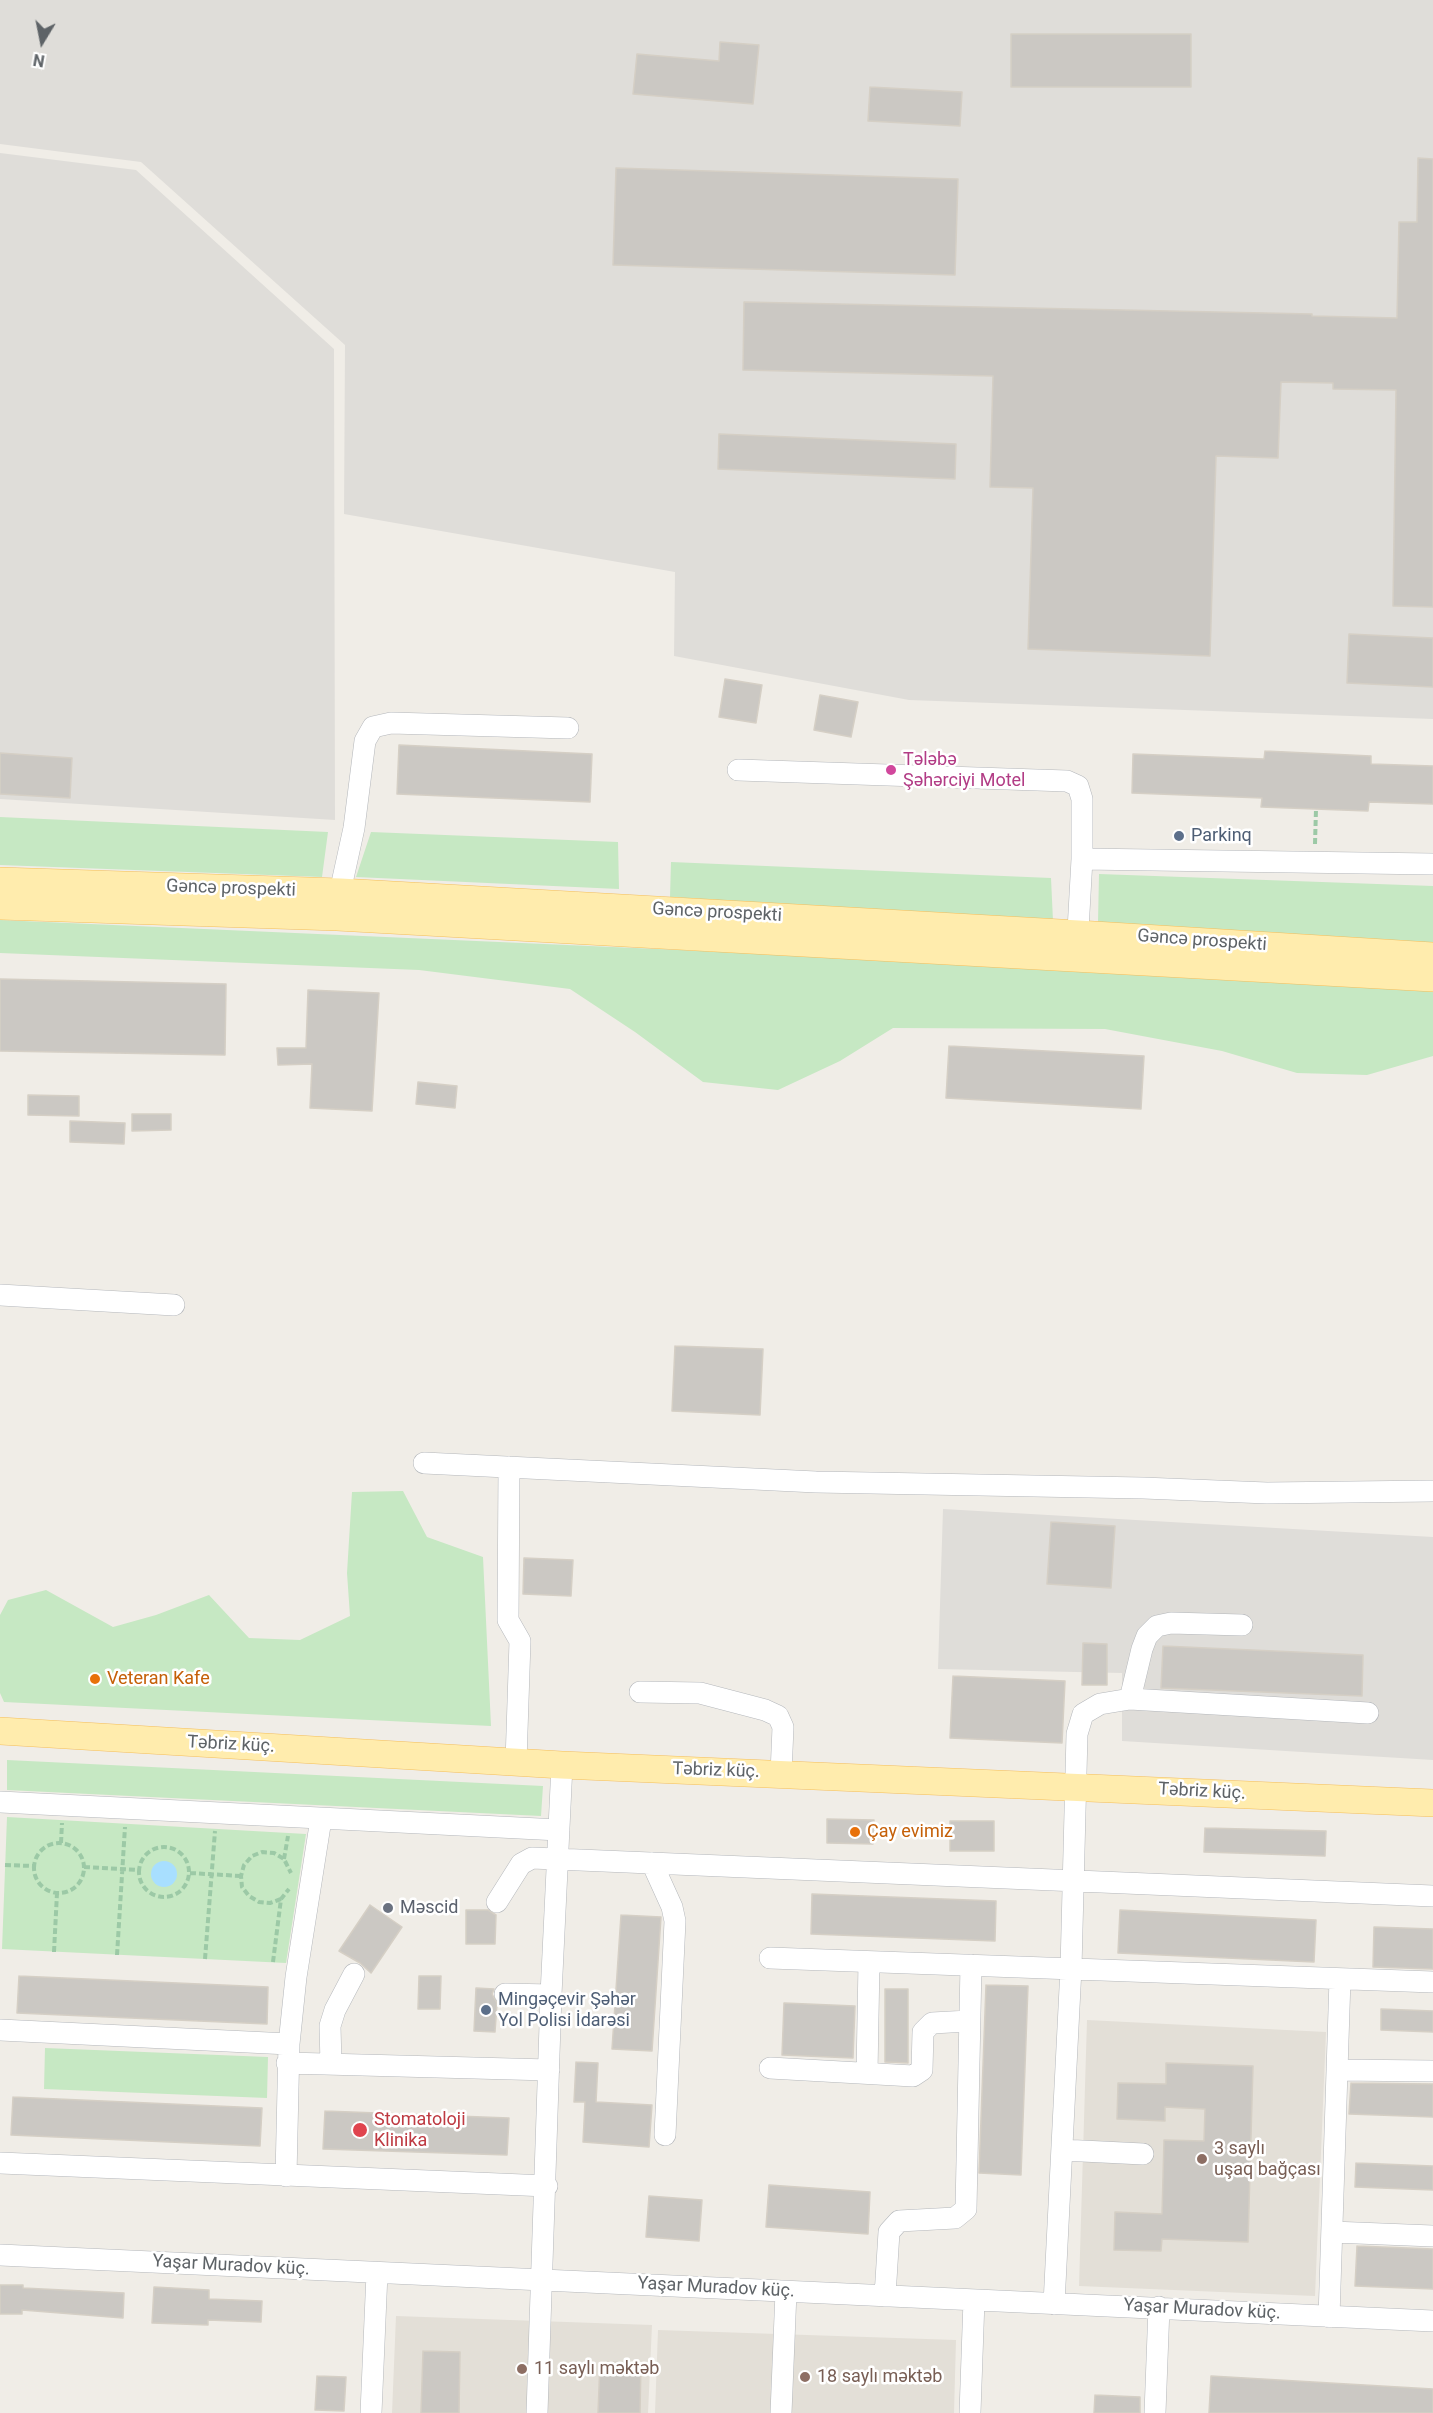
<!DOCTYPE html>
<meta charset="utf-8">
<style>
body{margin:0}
#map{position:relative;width:1433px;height:2413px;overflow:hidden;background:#f0ede7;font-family:Roboto,sans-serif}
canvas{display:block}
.north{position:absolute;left:12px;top:12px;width:60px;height:60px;-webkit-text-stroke:4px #fff;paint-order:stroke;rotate:190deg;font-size:16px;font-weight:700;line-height:24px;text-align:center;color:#5e6367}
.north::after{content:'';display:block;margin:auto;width:21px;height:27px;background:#5e6367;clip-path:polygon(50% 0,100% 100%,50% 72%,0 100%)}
</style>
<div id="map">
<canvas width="1433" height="2413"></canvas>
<div class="north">N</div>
</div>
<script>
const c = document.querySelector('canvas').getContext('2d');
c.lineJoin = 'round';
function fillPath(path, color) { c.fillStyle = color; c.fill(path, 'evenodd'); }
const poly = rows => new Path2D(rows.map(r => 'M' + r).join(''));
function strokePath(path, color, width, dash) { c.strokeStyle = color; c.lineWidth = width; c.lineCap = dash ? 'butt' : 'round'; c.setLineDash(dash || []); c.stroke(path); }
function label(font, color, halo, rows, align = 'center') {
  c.font = font + ' Roboto,sans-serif'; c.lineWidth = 5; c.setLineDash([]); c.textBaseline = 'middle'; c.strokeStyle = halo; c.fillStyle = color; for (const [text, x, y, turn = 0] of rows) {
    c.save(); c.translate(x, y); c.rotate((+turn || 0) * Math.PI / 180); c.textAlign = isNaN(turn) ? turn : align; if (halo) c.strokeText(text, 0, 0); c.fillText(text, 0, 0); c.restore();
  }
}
fillPath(poly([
 [0,0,1433,0,1433,719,909,700,674,656,675,572,344,514,345,345,141,162,0,144],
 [0,153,136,170,334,349,335,820,0,799],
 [943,1509,1433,1537,1433,1760,1122,1741,1122,1673,938,1669]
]), '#dfddd9');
fillPath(poly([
 [1087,2020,1326,2032,1315,2296,1079,2286],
 [396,2316,652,2325,648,2413,392,2413],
 [658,2330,956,2340,954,2413,655,2413]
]), '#e3dfd7');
fillPath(poly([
 [0,817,328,832,322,877,0,865],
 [371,832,618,842,619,889,356,877],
 [671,862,1051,878,1053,921,670,897],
 [1099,874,1433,886,1433,943,1098,922],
 [0,920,862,958,1433,991,1433,1056,1367,1075,1297,1073,1222,1051,1105,1029,893,1028,840,1061,778,1090,703,1082,635,1032,570,989,419,970,0,953],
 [403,1491,427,1537,483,1557,491,1726,4,1702,0,1693,0,1615,8,1600,46,1590,113,1627,156,1615,209,1595,249,1638,300,1640,350,1616,347,1573,352,1492],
 [7,1760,543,1786,541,1816,7,1790],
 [7,1817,306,1834,286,1963,2,1949],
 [45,2048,268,2057,267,2098,44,2089]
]), '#c6e8c3');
fillPath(poly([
 '151 1874a13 13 0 1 1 26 0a13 13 0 1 1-26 0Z'
]), '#a8dfff');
const building = poly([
 [1011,34,1191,34,1191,87,1011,87,1011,34],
 [720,42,759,45,753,104,633,94,637,54,719,61,720,42],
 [870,87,962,92,960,126,868,121,870,87],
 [1418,158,1433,159,1433,607,1393,606,1396,390,1333,389,1333,383,1281,382,1278,458,1216,456,1210,656,1028,649,1033,488,990,487,993,376,743,370,744,302,1312,314,1312,316,1397,318,1399,222,1417,222,1418,158],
 [616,168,958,179,955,275,613,265,616,168],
 [719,434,956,444,955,479,718,469,719,434],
 [1349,634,1433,638,1433,687,1347,683,1349,634],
 [725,679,762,685,756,723,719,717,725,679],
 [820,695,858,702,851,737,814,730,820,695],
 [399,745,592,754,590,802,397,794,399,745],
 [1265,751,1371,756,1371,764,1433,766,1433,804,1369,802,1368,811,1261,807,1262,798,1132,793,1133,754,1264,759,1265,751],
 [0,753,72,758,70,798,0,794,0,753],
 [0,979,226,984,225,1055,0,1051,0,979],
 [308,990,379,993,372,1111,310,1108,312,1064,278,1065,277,1048,306,1048,308,990],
 [949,1046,1144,1056,1141,1109,946,1098,949,1046],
 [418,1082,457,1086,455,1108,416,1104,418,1082],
 [28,1095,79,1096,79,1116,28,1115,28,1095],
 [132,1114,171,1114,171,1130,132,1131,132,1114],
 [70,1121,125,1123,124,1144,70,1142,70,1121],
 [675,1346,763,1349,760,1415,672,1411,675,1346],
 [1051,1522,1115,1526,1111,1588,1047,1584,1051,1522],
 [524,1558,573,1560,571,1596,523,1594,524,1558],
 [1083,1643,1107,1644,1107,1685,1082,1685,1083,1643],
 [1163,1646,1363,1655,1362,1696,1161,1688,1163,1646],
 [953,1676,1065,1681,1062,1743,950,1738,953,1676],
 [827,1819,874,1820,873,1844,827,1843,827,1819],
 [950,1821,994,1821,994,1851,950,1851,950,1821],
 [1205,1828,1326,1831,1325,1856,1204,1852,1205,1828],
 [812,1894,996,1901,995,1941,811,1934,812,1894],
 [370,1905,402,1927,371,1973,360,1963,339,1951,370,1905],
 [466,1910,488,1910,496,1915,495,1944,466,1944,466,1910],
 [1120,1910,1316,1920,1314,1962,1118,1953,1120,1910],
 [621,1915,661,1917,652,2051,612,2049,621,1915],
 [1374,1927,1433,1929,1433,1969,1373,1967,1374,1927],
 [19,1976,268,1987,267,2024,17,2013,19,1976],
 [419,1976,441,1976,440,2009,418,2009,419,1976],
 [986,1985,1028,1986,1021,2175,979,2173,986,1985],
 [476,1988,494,1989,492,1994,497,2003,495,2032,474,2031,476,1988],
 [885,1989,908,1989,908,2063,885,2062,885,1989],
 [784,2003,855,2006,853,2058,782,2055,784,2003],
 [1381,2009,1433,2011,1433,2032,1381,2030,1381,2009],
 [576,2062,598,2063,596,2102,652,2105,649,2147,583,2142,585,2102,574,2102,576,2062],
 [1166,2063,1253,2066,1248,2242,1162,2239,1161,2251,1114,2250,1115,2212,1162,2214,1164,2140,1204,2141,1205,2109,1165,2107,1165,2121,1117,2119,1118,2083,1166,2084,1166,2063],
 [1351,2083,1433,2084,1433,2117,1349,2114,1351,2083],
 [13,2097,262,2108,260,2146,11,2135,13,2097],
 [325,2111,509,2118,507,2155,323,2149,325,2111],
 [1356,2163,1433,2166,1433,2190,1355,2187,1356,2163],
 [769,2185,870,2192,868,2234,766,2227,769,2185],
 [649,2196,702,2200,699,2241,646,2237,649,2196],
 [1357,2246,1433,2249,1433,2289,1355,2286,1357,2246],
 [0,2285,23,2285,23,2288,124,2293,123,2318,22,2310,22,2314,0,2314,0,2285],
 [154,2287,209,2290,209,2299,262,2301,261,2322,208,2320,208,2325,152,2323,154,2287],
 [423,2351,460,2352,459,2413,421,2413,423,2351],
 [600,2362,641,2363,640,2413,598,2413,600,2362],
 [317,2376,346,2377,344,2411,315,2410,317,2376],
 [1211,2376,1433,2389,1433,2413,1209,2413,1211,2376],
 [1095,2395,1140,2397,1140,2413,1094,2413,1095,2395]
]);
fillPath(building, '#cbc8c3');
strokePath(building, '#d5cfc5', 1.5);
const minor = poly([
 [738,770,1067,781,1078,786,1082,799,1082,859],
 [340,892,354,828,365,741,373,727,391,723,568,728],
 [1077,948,1082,859,1433,864],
 [0,1295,174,1305],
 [424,1463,816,1482,1143,1488,1267,1493,1433,1491],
 [509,1467,508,1620,520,1641,516,1762],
 [640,1692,700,1693,765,1710,778,1716,783,1727,781,1774],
 [1130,1699,1368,1713],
 [0,1802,559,1830],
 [652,1863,672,1907,675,1921,665,2135],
 [497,1902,521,1864,532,1858,1433,1896],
 [770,1958,1433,1982],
 [505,1994,551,1995],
 [0,2030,289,2044],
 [287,2063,549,2070],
 [331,2064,330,2026,335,2010,354,1974],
 [770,2068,913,2076,922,2070,923,2032,932,2023,969,2021],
 [1337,2070,1433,2071],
 [867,2073,869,1962],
 [1062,2150,1143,2154],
 [0,2163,547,2186],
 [286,2176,289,2044,296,1977,321,1819],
 [1332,2232,1433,2236],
 [0,2255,1433,2321],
 [885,2296,889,2232,899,2221,955,2218,966,2209,971,1965],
 [1054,2304,1071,1968,1077,1734,1083,1714,1100,1704,1130,1699,1142,1649,1147,1636,1157,1626,1171,1623,1242,1625],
 [1329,2317,1340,1979],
 [371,2413,377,2273],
 [537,2413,551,1995,562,1765],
 [781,2413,786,2292],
 [970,2413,974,2300],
 [1155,2413,1159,2307]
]);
const major = poly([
 [0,881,340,892,1078,934,1433,956],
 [0,906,337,917,1433,978],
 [0,1731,562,1765,1433,1803]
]);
strokePath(minor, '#b4b7bb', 22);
strokePath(major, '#f4be5c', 28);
strokePath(poly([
 [1315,844,1316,809],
 '34 1868a25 25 0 1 1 50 0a25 25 0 1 1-50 0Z',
 [61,1843,62,1823],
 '139 1872a25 25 0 1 1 50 0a25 25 0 1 1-50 0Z',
 [284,1859,288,1836],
 [5,1865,33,1866],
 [84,1867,139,1870],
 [190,1873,241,1876],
 [281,1899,270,1903,259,1902,249,1896,242,1887,241,1876,244,1865,252,1856,262,1852,274,1853,284,1859,291,1873],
 [54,1952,57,1893],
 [117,1955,125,1827],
 [205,1959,215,1831],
 [273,1962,281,1899,289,1889]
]), '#9cc9a6', 4, [6, 3]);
strokePath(minor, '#fff', 21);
strokePath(major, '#ffecad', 27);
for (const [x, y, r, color] of [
 [891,770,6,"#d1479c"],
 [1179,836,6,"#5c6f8a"],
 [95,1679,6,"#e8710a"],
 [855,1832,6,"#e8710a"],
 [388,1908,6,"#6b7280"],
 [486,2010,6,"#5c6f8a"],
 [360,2130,8,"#e0444e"],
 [1202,2159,6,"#8d6e63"],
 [522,2369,6,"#8d6e63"],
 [805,2377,6,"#8d6e63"]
]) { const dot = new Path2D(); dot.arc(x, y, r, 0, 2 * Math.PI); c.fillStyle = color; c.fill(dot); strokePath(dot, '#fff', 2); }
label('18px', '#b23c85', '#fff', [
 ["Tələbə",903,760],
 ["Şəhərciyi Motel",903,781]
], 'left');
label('18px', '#4e5e75', '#fff', [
 ["Parkinq",1191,836],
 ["Mingəçevir Şəhər",498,2000],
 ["Yol Polisi İdarəsi",498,2021]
], 'left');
label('18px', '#5e6367', '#fff', [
 ["Gəncə prospekti",231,889,2],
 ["Gəncə prospekti",717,913,3],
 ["Gəncə prospekti",1202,941,4],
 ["Təbriz küç.",231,1745,3],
 ["Təbriz küç.",716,1771,2],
 ["Təbriz küç.",1202,1792,3],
 ["Yaşar Muradov küç.",231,2266,3],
 ["Yaşar Muradov küç.",716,2288,3],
 ["Yaşar Muradov küç.",1202,2310,3]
]);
label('18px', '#c56008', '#fff', [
 ["Veteran Kafe",107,1679],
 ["Çay evimiz",867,1832]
], 'left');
label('18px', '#5b616d', '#fff', [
 ["Məscid",400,1908]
], 'left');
label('18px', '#be3a42', '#fff', [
 ["Stomatoloji",374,2120],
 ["Klinika",374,2141]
], 'left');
label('18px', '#785e54', '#fff', [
 ["3 saylı",1214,2149],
 ["uşaq bağçası",1214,2170],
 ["11 saylı məktəb",534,2369],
 ["18 saylı məktəb",817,2377]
], 'left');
</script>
